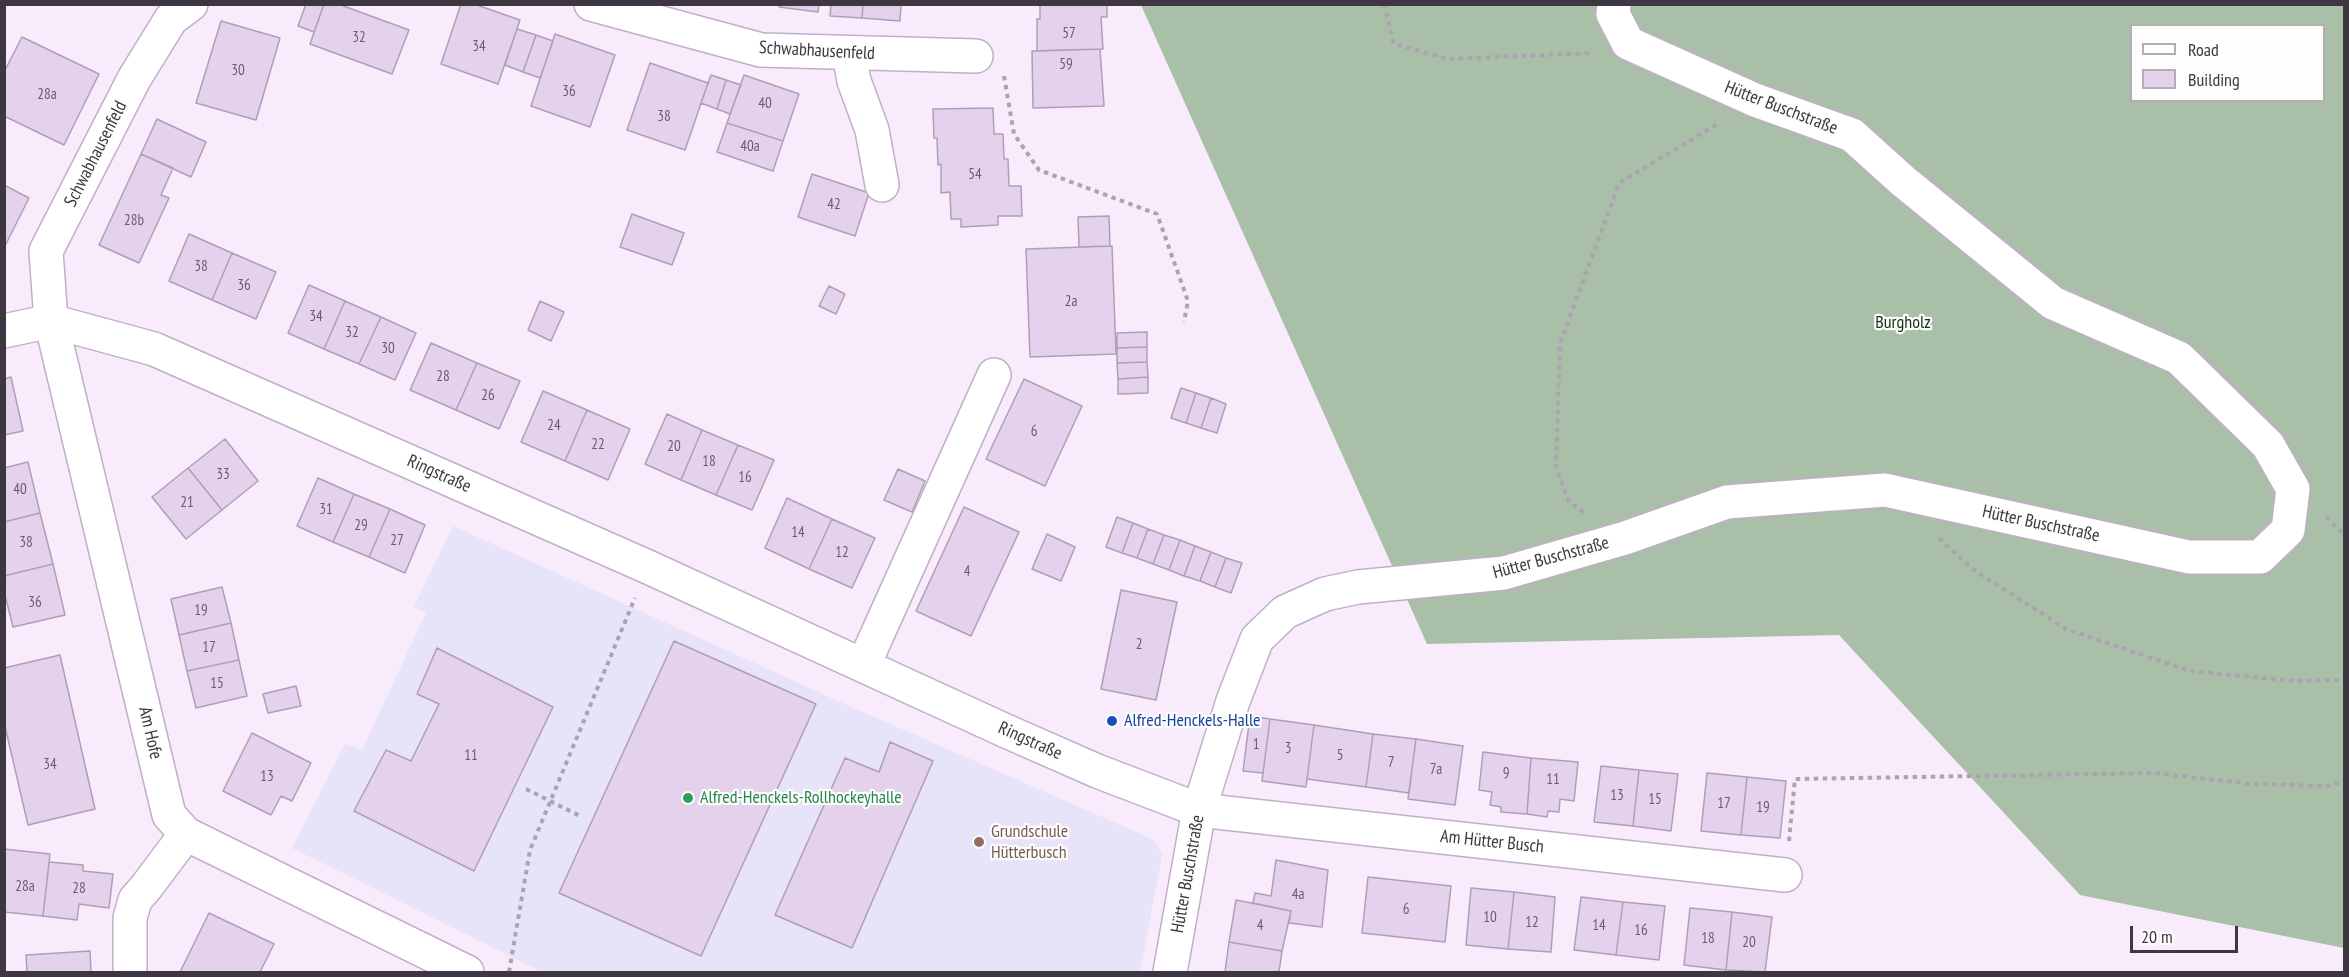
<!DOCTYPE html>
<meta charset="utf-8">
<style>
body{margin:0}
#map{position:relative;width:2349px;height:977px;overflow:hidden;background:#f8ebfc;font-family:"PT Sans Narrow",sans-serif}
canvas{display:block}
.frame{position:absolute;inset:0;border:6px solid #3e3641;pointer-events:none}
.legend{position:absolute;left:2130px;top:24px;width:195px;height:78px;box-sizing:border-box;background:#fdfdfd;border:2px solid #b1adb2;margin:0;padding:8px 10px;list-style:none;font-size:18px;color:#3e3641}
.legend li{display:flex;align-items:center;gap:12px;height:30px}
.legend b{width:30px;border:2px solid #b1adb2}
.scale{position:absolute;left:2130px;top:926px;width:108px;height:27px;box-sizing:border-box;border:3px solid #3e3641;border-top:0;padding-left:8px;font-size:18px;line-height:21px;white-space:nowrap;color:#3e3641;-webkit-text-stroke:4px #fdfdfd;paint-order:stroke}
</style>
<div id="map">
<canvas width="2349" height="977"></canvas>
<div class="frame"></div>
<ul class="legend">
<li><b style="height:8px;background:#fff"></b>Road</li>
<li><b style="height:16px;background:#e4d1eb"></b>Building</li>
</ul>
<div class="scale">20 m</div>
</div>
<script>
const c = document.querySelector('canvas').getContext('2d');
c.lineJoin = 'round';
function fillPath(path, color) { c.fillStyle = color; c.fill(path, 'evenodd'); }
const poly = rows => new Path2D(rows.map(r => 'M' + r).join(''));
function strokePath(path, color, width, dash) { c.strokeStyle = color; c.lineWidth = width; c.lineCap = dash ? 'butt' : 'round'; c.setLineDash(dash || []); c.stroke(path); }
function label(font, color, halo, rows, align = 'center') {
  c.font = font + ' "PT Sans Narrow",sans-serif'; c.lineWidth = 4.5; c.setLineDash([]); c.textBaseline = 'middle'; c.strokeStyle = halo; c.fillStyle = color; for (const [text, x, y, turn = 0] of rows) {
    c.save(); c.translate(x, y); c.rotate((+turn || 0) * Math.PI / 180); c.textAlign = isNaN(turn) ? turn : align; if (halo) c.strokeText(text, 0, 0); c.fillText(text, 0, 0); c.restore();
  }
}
fillPath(poly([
 [453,526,847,705,1150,838,1158,845,1162,855,1140,972,542,972,292,848,345,744,362,750,426,613,414,607]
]), '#e7e3f8');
fillPath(poly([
 [1141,5,2344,5,2344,948,2080,895,1839,635,1427,644],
 [2132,26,2324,26,2324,100,2132,100]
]), '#a9bfa7');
const building = poly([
 [306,4,324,4,314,32,298,26,306,4],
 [324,4,338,4,409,30,392,74,310,44,324,4],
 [461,4,474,4,520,20,498,84,441,64,461,4],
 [780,4,819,4,818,12,779,7,780,4],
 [831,4,863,4,862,18,830,16,831,4],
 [863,4,901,4,900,21,862,18,863,4],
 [1040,4,1107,4,1107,17,1101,17,1103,49,1037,51,1037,19,1040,19,1040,4],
 [221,21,280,38,256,120,196,103,221,21],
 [517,29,536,35,523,72,505,65,517,29],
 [555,34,615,55,590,127,531,106,555,34],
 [536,35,553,41,540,78,523,72,536,35],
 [22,37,99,74,64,145,4,116,4,72,22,37],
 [1100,49,1104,106,1033,108,1032,51,1100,49],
 [650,63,708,83,685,150,627,130,650,63],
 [711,75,726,80,717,109,701,103,711,75],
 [744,75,799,94,783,141,727,123,744,75],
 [726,80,741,85,730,114,717,109,726,80],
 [993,108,994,134,1003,134,1004,159,1008,159,1009,186,1021,186,1022,216,998,216,998,225,961,227,961,219,951,219,950,192,941,193,941,164,938,165,937,138,934,138,933,109,993,108],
 [157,119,206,142,191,177,141,154,157,119],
 [727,123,783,141,773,171,717,152,727,123],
 [141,154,173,168,161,195,169,198,139,263,99,245,141,154],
 [812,174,869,193,855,236,798,217,812,174],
 [4,185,29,198,4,248,4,185],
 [632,214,684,233,672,265,620,247,632,214],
 [1109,216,1110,246,1079,247,1078,217,1109,216],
 [189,234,232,253,212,300,169,281,189,234],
 [1112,246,1116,354,1030,357,1026,249,1112,246],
 [232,253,276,272,256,319,212,300,232,253],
 [309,285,345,301,324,349,288,333,309,285],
 [829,286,845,294,836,314,819,306,829,286],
 [345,301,381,317,359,364,324,349,345,301],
 [540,301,564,312,551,341,528,330,540,301],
 [381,317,416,333,395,380,359,364,381,317],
 [1147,332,1147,347,1117,348,1117,333,1147,332],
 [431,343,477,363,456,410,410,390,431,343],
 [1147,347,1147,362,1117,363,1117,348,1147,347],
 [1147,362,1148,377,1118,379,1117,363,1147,362],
 [477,363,520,381,499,429,456,410,477,363],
 [11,377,23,431,4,435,4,379,11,377],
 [1148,377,1148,393,1118,394,1118,379,1148,377],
 [1024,379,1082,406,1045,486,986,459,1024,379],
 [1181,388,1196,393,1186,423,1171,418,1181,388],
 [543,391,587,410,565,461,521,442,543,391],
 [1196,393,1211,398,1201,428,1186,423,1196,393],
 [1211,398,1226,404,1217,433,1201,428,1211,398],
 [587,410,630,429,608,480,565,461,587,410],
 [667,414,702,430,681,480,645,464,667,414],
 [702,430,738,445,716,495,681,480,702,430],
 [225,439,258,481,222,510,188,468,225,439],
 [738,445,774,460,752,510,716,495,738,445],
 [28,462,40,513,4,522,4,468,28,462],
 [188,468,222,510,186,539,152,497,188,468],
 [898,469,925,481,912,512,884,500,898,469],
 [318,478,354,494,333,542,297,526,318,478],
 [354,494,390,509,369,557,333,542,354,494],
 [787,498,832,519,809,569,765,548,787,498],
 [964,507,1019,532,971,636,916,611,964,507],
 [390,509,425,525,405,573,369,557,390,509],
 [40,513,53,564,4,576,4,522,40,513],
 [1117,517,1133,523,1122,553,1106,547,1117,517],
 [832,519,875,538,852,588,809,569,832,519],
 [1133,523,1148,529,1137,558,1122,553,1133,523],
 [1148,529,1164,535,1153,564,1137,558,1148,529],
 [1047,534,1075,547,1061,581,1032,569,1047,534],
 [1164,535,1180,540,1169,570,1153,564,1164,535],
 [1180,540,1195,546,1184,576,1169,570,1180,540],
 [1195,546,1211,552,1200,581,1184,576,1195,546],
 [1211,552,1226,558,1215,587,1200,581,1211,552],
 [1226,558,1242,563,1231,593,1215,587,1226,558],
 [53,564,65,615,13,627,4,591,4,576,53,564],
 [222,587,231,623,179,635,171,599,222,587],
 [1121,590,1177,602,1156,700,1101,689,1121,590],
 [231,623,239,660,187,671,179,635,231,623],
 [674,641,816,704,701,956,559,893,674,641],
 [437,648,553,707,474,871,354,811,386,750,411,761,439,704,417,694,437,648],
 [60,655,95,809,28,825,4,722,4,668,60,655],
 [239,660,247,696,196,708,187,671,239,660],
 [296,686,301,706,268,713,263,694,296,686],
 [1250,716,1270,719,1263,773,1243,771,1250,716],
 [1270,719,1314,725,1306,787,1262,781,1270,719],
 [1314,725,1373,734,1366,787,1307,779,1314,725],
 [252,733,311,763,292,801,281,796,271,815,223,791,252,733],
 [1373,734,1416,739,1409,793,1366,787,1373,734],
 [1416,739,1463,746,1455,805,1408,799,1416,739],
 [890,742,933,761,852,948,775,915,845,758,879,772,890,742],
 [1483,752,1531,758,1527,814,1501,812,1501,807,1490,805,1492,792,1479,790,1483,752],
 [1531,758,1578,762,1574,801,1560,799,1559,812,1548,811,1547,817,1527,814,1531,758],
 [1601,766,1639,770,1633,826,1594,822,1601,766],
 [1639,770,1678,774,1671,831,1633,826,1639,770],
 [1707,773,1747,777,1741,835,1701,831,1707,773],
 [1747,777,1786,781,1780,838,1741,835,1747,777],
 [4,849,50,854,43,916,4,912,4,849],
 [1276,860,1328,870,1322,927,1289,923,1291,911,1253,903,1255,893,1271,896,1276,860],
 [49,862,83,865,83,871,113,874,109,908,79,904,77,920,43,916,49,862],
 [1368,877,1451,886,1445,942,1362,933,1368,877],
 [1471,888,1514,892,1508,949,1466,945,1471,888],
 [1514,892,1555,897,1551,952,1508,949,1514,892],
 [1581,897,1623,902,1616,955,1574,950,1581,897],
 [1236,900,1291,911,1282,951,1229,942,1236,900],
 [1623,902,1665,906,1659,960,1616,955,1623,902],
 [1690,908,1732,912,1726,970,1684,965,1690,908],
 [1732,912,1772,917,1765,972,1726,970,1732,912],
 [209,913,274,944,260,972,180,972,209,913],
 [1229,942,1282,951,1279,972,1225,972,1229,942],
 [90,951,91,972,27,972,26,955,90,951]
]);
fillPath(building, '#e4d1eb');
strokePath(building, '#b19db8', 1.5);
const minor = poly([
 [191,4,171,19,134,79,46,251,51,321,169,815,186,834,467,972],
 [591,4,761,50,976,56],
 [849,53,854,81,872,130,882,185],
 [4,331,51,321,154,349,648,567,1006,731,1097,771,1199,810,1785,875],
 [864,664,994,375],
 [130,972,130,918,135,900,147,886,186,834],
 [1170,972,1199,810,1233,701,1257,639,1285,612,1325,594,1358,587,1504,573,1625,538,1727,502,1885,490,2189,557,2260,557,2288,530,2293,489,2268,445,2179,358,2053,303,1903,181,1852,135,1755,100,1628,43,1613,14,1614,4]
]);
strokePath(minor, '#c2aec9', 36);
strokePath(poly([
 [1384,4,1394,44,1449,59,1593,53],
 [1004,76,1014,134,1039,170,1157,214,1188,301,1184,322],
 [1584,512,1569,502,1556,467,1560,344,1619,183,1719,123],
 [2326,517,2344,534],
 [1939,538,1974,570,2066,629,2190,671,2294,681,2344,680],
 [526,789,582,817],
 [1789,841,1795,779,2154,773,2253,784,2329,786,2344,781],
 [509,972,530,850,635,598]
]), '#ada2b1', 4, [4.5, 4.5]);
strokePath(minor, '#fff', 33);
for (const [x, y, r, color] of [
 [1112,721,6,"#1a4fb4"],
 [688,798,6,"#2e9e5b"],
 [979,842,6,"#8d6e63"]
]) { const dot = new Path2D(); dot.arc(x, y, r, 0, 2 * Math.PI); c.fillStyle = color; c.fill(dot); strokePath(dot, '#fdfdfd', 2); }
label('15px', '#685d6c', null, [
 ["57",1069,34],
 ["32",359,38],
 ["34",479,47],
 ["59",1066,65],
 ["30",238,71],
 ["36",569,92],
 ["28a",47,95],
 ["40",765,104],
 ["38",664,117],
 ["40a",750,147],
 ["54",975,175],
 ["42",834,205],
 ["28b",134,221],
 ["38",201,267],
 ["36",244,286],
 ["2a",1071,302],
 ["34",316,317],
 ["32",352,333],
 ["30",388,349],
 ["28",443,377],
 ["26",488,396],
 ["24",554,426],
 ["6",1034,432],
 ["22",598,445],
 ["20",674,447],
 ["18",709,462],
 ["33",223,475],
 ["16",745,478],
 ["40",20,490],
 ["21",187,503],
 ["31",326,510],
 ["29",361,526],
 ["14",798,533],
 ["27",397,541],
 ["38",26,543],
 ["12",842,553],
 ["4",967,572],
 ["36",35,603],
 ["19",201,611],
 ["2",1139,645],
 ["17",209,648],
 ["15",217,684],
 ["1",1256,745],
 ["3",1288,749],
 ["11",471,756],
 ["5",1340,756],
 ["7",1391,763],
 ["34",50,765],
 ["7a",1436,770],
 ["9",1506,774],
 ["13",267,777],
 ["11",1553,780],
 ["13",1617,796],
 ["15",1655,800],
 ["17",1724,804],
 ["19",1763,808],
 ["28a",25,887],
 ["28",79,889],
 ["4a",1298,895],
 ["6",1406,910],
 ["10",1490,918],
 ["12",1532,923],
 ["4",1260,926],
 ["14",1599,926],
 ["16",1641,931],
 ["18",1708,939],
 ["20",1749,943]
]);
label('18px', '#3e3641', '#fdfdfd', [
 ["Schwabhausenfeld",817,51,3],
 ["Hütter Buschstraße",1781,108,21],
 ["Schwabhausenfeld",96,154,-63],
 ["Ringstraße",439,474,24],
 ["Hütter Buschstraße",2041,524,12],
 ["Hütter Buschstraße",1551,558,-15],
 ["Am Hofe",150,733,77],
 ["Ringstraße",1030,741,24],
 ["Am Hütter Busch",1492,842,6],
 ["Hütter Buschstraße",1188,874,-80]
]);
label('18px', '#10320f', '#fdfdfd', [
 ["Burgholz",1903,323]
]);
label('18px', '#164399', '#fdfdfd', [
 ["Alfred-Henckels-Halle",1124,721]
], 'left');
label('18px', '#27864d', '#fdfdfd', [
 ["Alfred-Henckels-Rollhockeyhalle",700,798]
], 'left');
label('18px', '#785e54', '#fdfdfd', [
 ["Grundschule",991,832],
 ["Hütterbusch",991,853]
], 'left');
</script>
